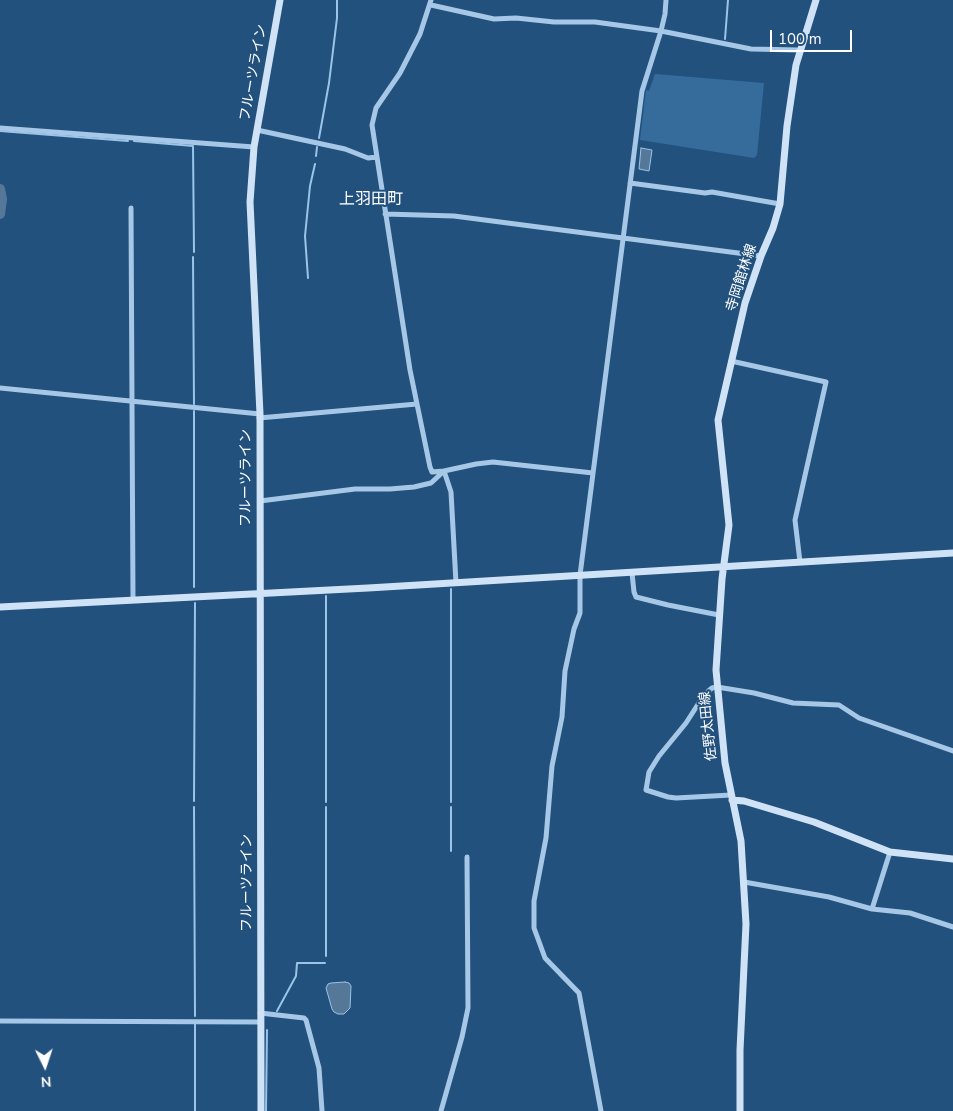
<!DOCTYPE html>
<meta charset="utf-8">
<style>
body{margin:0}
#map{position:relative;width:953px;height:1111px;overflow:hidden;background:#22517e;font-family:"Nunito Sans",sans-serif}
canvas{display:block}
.north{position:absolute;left:20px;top:1041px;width:50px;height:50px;-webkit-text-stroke:4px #22517e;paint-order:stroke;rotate:176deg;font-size:14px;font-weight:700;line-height:20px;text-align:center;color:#fff}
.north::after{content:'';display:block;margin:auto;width:18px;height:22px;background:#fff;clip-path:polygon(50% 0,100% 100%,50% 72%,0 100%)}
.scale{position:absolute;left:770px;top:30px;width:82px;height:22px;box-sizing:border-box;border:2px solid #fff;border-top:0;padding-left:6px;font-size:15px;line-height:18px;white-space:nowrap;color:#fff;-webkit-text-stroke:4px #22517e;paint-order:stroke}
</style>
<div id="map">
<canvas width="953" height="1111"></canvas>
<div class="north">N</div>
<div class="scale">100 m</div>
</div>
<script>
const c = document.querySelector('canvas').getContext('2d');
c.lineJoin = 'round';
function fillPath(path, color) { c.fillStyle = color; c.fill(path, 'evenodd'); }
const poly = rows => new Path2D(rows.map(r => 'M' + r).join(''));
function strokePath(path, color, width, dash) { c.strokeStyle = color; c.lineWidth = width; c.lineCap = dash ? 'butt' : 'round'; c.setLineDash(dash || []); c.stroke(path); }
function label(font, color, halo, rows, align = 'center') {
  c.font = font + ' "Nunito Sans","Noto Sans JP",sans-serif'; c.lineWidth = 4; c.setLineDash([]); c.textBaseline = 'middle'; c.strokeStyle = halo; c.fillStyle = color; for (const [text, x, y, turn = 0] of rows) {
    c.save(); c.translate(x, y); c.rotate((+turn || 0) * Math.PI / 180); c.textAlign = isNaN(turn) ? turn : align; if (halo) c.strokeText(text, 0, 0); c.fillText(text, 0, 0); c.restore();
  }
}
fillPath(poly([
 [655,74,764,83,757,155,754,158,640,140,646,90,649,91]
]), '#356c9c');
const water = poly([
 [641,148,652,150,649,171,639,169,641,148],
 [345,982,349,983,351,986,350,1008,344,1014,338,1014,334,1012,332,1009,326,988,328,984,331,983,345,982]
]);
fillPath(water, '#567898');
strokePath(water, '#9ac4e8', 1);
strokePath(poly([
 [725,39,728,0],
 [0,131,128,141],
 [319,138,329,83,337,18,337,0],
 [134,141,193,146,194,252],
 [316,156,317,147],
 [193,257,194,404],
 [308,278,305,236,310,186,315,164],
 [194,411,194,587],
 [326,596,326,802],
 [194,801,195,603],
 [451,802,451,589],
 [194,807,195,1016],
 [451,851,451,807],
 [326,956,326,807],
 [277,1011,296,976,297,963,325,963],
 [195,1024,195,1111],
 [266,1111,267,1030]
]), '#9ac4e8', 2);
strokePath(poly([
 [0,189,2,199,0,214]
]), '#567898', 10);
strokePath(poly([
 [431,0,420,34,400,73,376,108,372,125,410,370,430,467,432,472,444,471,451,492,456,583],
 [431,5,494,19,516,18,554,22,595,22,661,31,751,49,799,50],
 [0,128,254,147],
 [257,130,345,149,368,158,377,157],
 [630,183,705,193,712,192,780,204],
 [131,208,133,600],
 [385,214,454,216,761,256],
 [731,361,826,382,795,520,800,562],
 [0,388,260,414],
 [259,418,417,404],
 [260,501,355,489,390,489,414,487,431,483,444,471,476,464,493,462,593,473],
 [632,573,634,592,636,597,668,605,719,615],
 [731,795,676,798,668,797,646,790,649,772,659,756,686,723,704,695,712,688,717,687,754,693,793,703,839,705,859,718,953,751],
 [744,882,829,897,872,909,910,913,953,927],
 [872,909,890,852],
 [260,1013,304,1018,306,1020,319,1068,322,1111],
 [0,1021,261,1022],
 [441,1111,462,1037,468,1008,467,857],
 [601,1111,579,993,545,958,534,928,534,901,546,838,552,766,562,717,565,671,574,629,580,613,580,575,642,91,661,31,665,14,666,0]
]), '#a6c8e6', 5);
strokePath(poly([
 [0,607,368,588,953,553],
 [732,800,744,801,814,822,890,852,953,859],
 [261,1111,260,414,250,202,254,147,280,0],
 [740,1111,740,1050,746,924,741,841,725,763,716,670,722,579,729,525,718,420,745,303,761,256,773,228,780,204,787,126,796,65,816,0]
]), '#d0e3f6', 7);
label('14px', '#fff', '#22517e', [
 ["フルーツライン",254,73,-80],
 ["寺岡館林線",742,278,-72],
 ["フルーツライン",247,478,-90],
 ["佐野太田線",709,726,-96],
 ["フルーツライン",248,883,-90]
]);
label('16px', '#fff', '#22517e', [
 ["上羽田町",371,200]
]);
</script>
